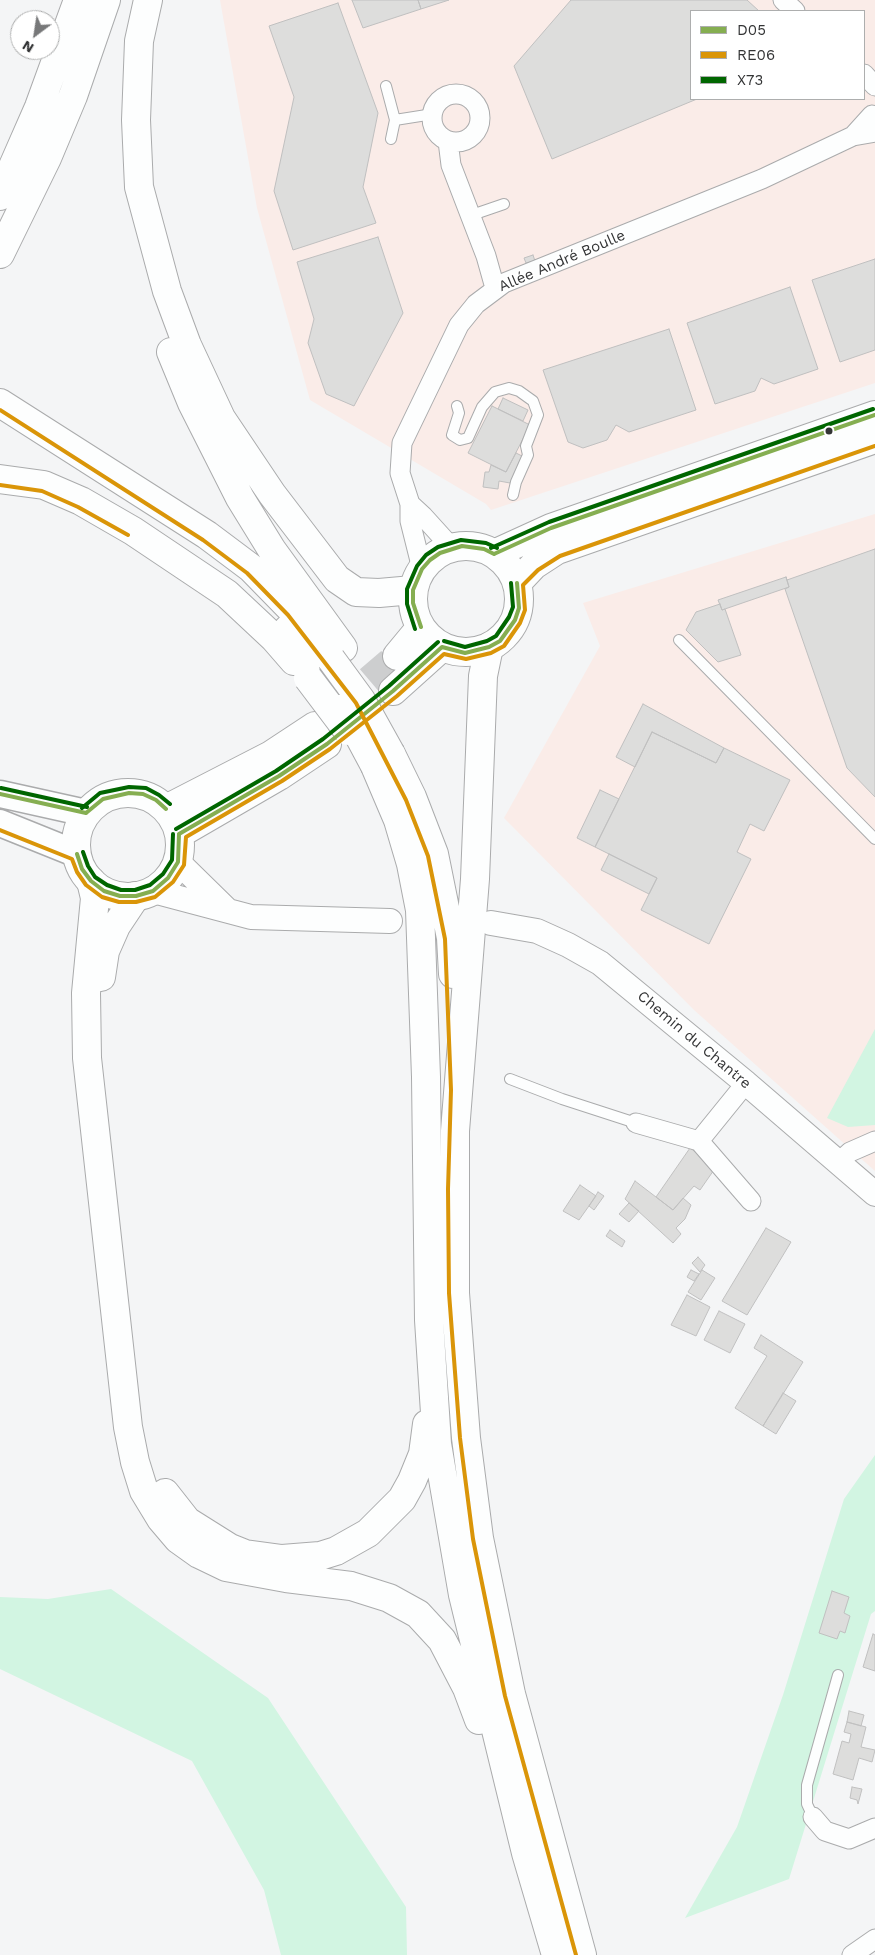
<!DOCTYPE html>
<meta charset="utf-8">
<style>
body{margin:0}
#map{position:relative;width:875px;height:1955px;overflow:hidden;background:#f4f5f6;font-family:"Work Sans",sans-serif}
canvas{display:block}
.legend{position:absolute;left:690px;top:10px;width:175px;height:90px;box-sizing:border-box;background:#fff;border:1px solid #adaeae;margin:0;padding:6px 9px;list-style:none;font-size:15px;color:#333435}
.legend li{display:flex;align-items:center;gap:10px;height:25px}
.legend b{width:25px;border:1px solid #adaeae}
.north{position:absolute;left:10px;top:10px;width:50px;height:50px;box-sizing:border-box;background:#fff;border:1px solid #adaeae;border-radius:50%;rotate:211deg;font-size:14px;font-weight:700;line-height:20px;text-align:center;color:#333435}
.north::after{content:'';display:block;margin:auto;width:18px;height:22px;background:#777879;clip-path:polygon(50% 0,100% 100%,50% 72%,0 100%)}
</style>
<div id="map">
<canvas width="875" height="1955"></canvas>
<ul class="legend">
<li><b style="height:6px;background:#85ae51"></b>D05</li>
<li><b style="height:6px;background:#da9508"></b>RE06</li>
<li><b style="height:6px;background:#060"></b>X73</li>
</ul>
<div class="north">N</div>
</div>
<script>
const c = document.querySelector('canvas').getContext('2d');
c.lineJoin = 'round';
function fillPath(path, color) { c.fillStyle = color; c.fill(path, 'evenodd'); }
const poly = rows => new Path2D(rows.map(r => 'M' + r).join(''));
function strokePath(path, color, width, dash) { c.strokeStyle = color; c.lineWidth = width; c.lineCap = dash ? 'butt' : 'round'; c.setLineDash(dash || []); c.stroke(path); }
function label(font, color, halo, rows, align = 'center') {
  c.font = font + ' "Work Sans",sans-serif'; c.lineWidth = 4; c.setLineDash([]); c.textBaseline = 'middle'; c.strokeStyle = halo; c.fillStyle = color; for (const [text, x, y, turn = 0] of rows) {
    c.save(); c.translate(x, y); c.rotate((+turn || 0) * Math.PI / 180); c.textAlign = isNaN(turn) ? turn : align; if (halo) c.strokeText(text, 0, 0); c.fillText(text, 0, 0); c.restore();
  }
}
fillPath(poly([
 [220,0,875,0,875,383,491,510,486,504,310,400,257,208],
 [691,11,864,11,864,99,691,99],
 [875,514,875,1171,694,1010,504,818,600,646,583,603]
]), '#faece8');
fillPath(poly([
 [875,1029,875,1125,848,1127,827,1118],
 [875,1455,875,1611,871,1614,789,1879,685,1918,737,1827,783,1695,844,1499],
 [111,1589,268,1698,406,1907,407,1955,281,1955,264,1890,192,1761,0,1669,0,1597,48,1599]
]), '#d2f5e2');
const building = poly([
 [352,0,418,0,421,9,363,28,352,0],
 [418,0,449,0,421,9,418,0],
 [571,0,747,0,759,11,691,11,691,99,697,99,552,159,514,66,571,0],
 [338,3,378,113,363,187,376,223,293,250,274,191,294,97,269,26,338,3],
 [378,237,403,313,354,406,326,394,308,343,314,319,297,262,378,237],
 [533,255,535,261,526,263,524,258,533,255],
 [875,259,875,350,840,362,812,280,875,259],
 [790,287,818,369,774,384,761,378,755,391,715,404,687,323,790,287],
 [669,329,696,410,629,432,616,425,607,440,583,448,568,442,543,370,669,329],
 [503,398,528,410,523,421,498,409,503,398],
 [492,406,530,425,506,472,468,453,492,406],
 [516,453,524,457,510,483,499,481,498,489,483,487,485,472,489,472,491,465,506,472,516,453],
 [875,549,875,797,847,768,785,589,789,587,786,577,787,580,875,549],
 [786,577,789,587,722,610,718,600,786,577],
 [720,604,722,610,725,609,741,655,718,662,686,630,696,612,720,604],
 [643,704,724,748,716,763,652,732,635,767,616,757,643,704],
 [652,732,716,763,724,748,790,780,764,831,750,824,737,852,751,859,709,944,641,910,657,878,595,847,652,732],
 [600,790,619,799,595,847,577,838,600,790],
 [609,854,657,878,649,894,601,870,609,854],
 [690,1148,716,1167,700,1190,694,1186,673,1210,656,1197,690,1148],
 [635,1181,673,1210,683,1198,691,1205,685,1219,676,1228,681,1234,673,1243,625,1199,635,1181],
 [580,1185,596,1196,579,1220,563,1211,580,1185],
 [598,1192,604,1196,594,1210,589,1206,598,1192],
 [629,1203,639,1211,629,1222,619,1214,629,1203],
 [766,1228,791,1242,747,1315,722,1301,766,1228],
 [610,1230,625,1241,622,1247,606,1236,610,1230],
 [698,1257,705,1265,700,1272,692,1263,698,1257],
 [691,1270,699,1274,694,1281,687,1277,691,1270],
 [702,1270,715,1278,701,1300,688,1292,702,1270],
 [687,1295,710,1307,696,1336,671,1325,687,1295],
 [719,1311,745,1324,730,1353,704,1340,719,1311],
 [761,1335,803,1362,763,1426,735,1408,767,1356,754,1348,761,1335],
 [783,1393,796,1401,776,1434,763,1426,783,1393],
 [832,1591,849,1597,844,1613,850,1616,845,1633,840,1631,837,1639,819,1633,832,1591],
 [873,1634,875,1635,875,1671,863,1667,873,1634],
 [849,1711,864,1715,861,1726,847,1722,849,1711],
 [847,1722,866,1727,861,1747,875,1750,872,1762,859,1758,853,1780,833,1774,842,1741,849,1743,851,1734,844,1732,847,1722],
 [852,1787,862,1789,858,1804,857,1800,850,1798,852,1787]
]);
fillPath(building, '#dddddc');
strokePath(building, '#c0c0c0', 1);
strokePath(poly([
 [337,707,397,656]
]), '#cdcecf', 28, [28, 14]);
const service = poly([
 [386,86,395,120,391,139],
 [395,120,433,114],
 [469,216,504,204],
 [457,406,459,413,452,435,460,440,468,438,482,407,495,392,509,388,519,391,533,401,538,415,526,446,528,455,516,482,513,495],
 [679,640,875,839],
 [510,1079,562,1099,636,1123],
 [813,1817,807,1804,807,1785,838,1675]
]);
const minor = poly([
 [783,0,795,11],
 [864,74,875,86],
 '432 118a24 24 0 1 1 48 0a24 24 0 1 1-48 0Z',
 [853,136,872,115],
 [448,141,451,165,486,256,495,288],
 [410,504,423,516,452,548],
 [422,569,410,521,410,504,400,473,402,443,459,325,476,304,504,283,762,179,853,136,875,132],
 [636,1123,699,1141,751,1201],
 [699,1141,746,1083],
 [839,1162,850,1152,875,1141],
 [813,1817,825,1831,849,1839,875,1828],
 [852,1955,875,1939]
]);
const tertiary = poly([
 [178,862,226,909],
 [153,891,251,917,390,921],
 [491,923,537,931,568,945,600,963,746,1083,875,1194]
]);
const secondary = poly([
 [0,794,86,813],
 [0,823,77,854]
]);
const primary = poly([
 '413 599a53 53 0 1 1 106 0a53 53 0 1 1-106 0Z',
 [494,554,551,528,875,415],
 [517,583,534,565,557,550,875,439],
 [397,656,421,627],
 [393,691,442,647],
 '76 845a52 52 0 1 1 104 0a52 52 0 1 1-104 0Z',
 [166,809,271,755,315,726],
 [179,834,279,776,327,744]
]);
const trunk = poly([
 [148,0,139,41,136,120,139,187,167,291,187,345,221,418,272,494,337,579,356,592,379,593,413,590],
 [0,196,39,107,78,0],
 [0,254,47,158,73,96,106,0],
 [171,352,192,403,240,498,272,550,343,648],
 [0,403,207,535,251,568,293,611,316,641],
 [0,479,44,485,81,501,133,531,227,594,274,638,294,661],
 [288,629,318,669],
 [489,647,483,676,475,879,455,1131,455,1293,466,1438,479,1538,511,1694,582,1955],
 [391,754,412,797,434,854,451,938,453,974],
 [375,766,398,820,411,864,420,910,426,1077,429,1320,437,1444,463,1595,526,1853,556,1955],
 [91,881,95,898,86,993,87,1058,128,1427,135,1462,144,1491,161,1519,178,1539,199,1554,226,1567,286,1578,351,1586,389,1598,418,1614,442,1640,467,1688,479,1720],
 [101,977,105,951,116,926,136,896],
 [165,1493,187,1521,230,1548,245,1554,282,1559,320,1556,336,1551,368,1533,402,1499,412,1481,423,1454,427,1424]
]);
strokePath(service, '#aaabac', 12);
strokePath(minor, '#aaabac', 21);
strokePath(tertiary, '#aaabac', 26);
strokePath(secondary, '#aaabac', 29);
strokePath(primary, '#aaabac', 30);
strokePath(trunk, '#aaabac', 30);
strokePath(service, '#fdfefe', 10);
strokePath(minor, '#fdfefe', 19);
strokePath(tertiary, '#fdfefe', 24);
strokePath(secondary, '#fdfefe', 26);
strokePath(primary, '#fdfefe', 28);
strokePath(trunk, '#fdfefe', 28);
const trunkBridge = poly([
 [331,659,361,700,391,754],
 [308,678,348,731],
 [344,708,375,766]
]);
strokePath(trunkBridge, '#aaabac', 30, []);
strokePath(trunkBridge, '#fdfefe', 28);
strokePath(poly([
 [494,554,551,528,875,415],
 [421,627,413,603,413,590,422,569,430,560,440,553,462,546,484,549,494,554],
 [442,647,465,653,489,647,500,641,515,620,519,608,517,583],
 [0,794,86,813],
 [86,813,103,799,129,793,143,794,156,800,166,809],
 [179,834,279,776,327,744,393,691,442,647],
 [77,854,82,869,91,881,104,891,120,896,136,896,153,891,168,878,178,862,179,834]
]), '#85ae51', 4);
strokePath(poly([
 [0,410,203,540,247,573,288,615,356,703,406,800,428,856,445,939,451,1090,448,1189,449,1293,460,1438,473,1539,505,1696,576,1955],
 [0,485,42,491,78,507,128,535],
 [0,830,72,859,77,872,86,885,102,897,119,902,136,902,155,897,173,882,184,865,186,837,282,781,330,749,397,696,444,654,466,659,491,653,504,646,520,623,525,610,523,585,538,570,560,556,875,446]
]), '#da9508', 4);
strokePath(poly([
 [491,548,549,522,873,409],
 [415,629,407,604,407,589,417,566,426,555,438,547,461,540,486,543,497,548],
 [444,641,465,647,487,641,496,636,509,617,513,607,511,583],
 [1,788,87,807],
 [82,808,100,793,129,787,146,788,159,795,170,804],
 [176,829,276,771,323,739,389,686,438,642],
 [83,852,88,866,95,877,107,885,121,890,135,890,150,885,163,874,172,860,173,834]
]), '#060', 4);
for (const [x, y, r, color] of [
 [829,431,4.5,"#333435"]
]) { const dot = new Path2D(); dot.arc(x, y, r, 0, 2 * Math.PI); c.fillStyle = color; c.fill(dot); strokePath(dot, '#fff', 2); }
label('15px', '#333435', '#fff', [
 ["Allée André Boulle",562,261,-23],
 ["Chemin du Chantre",694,1040,40]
]);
</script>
